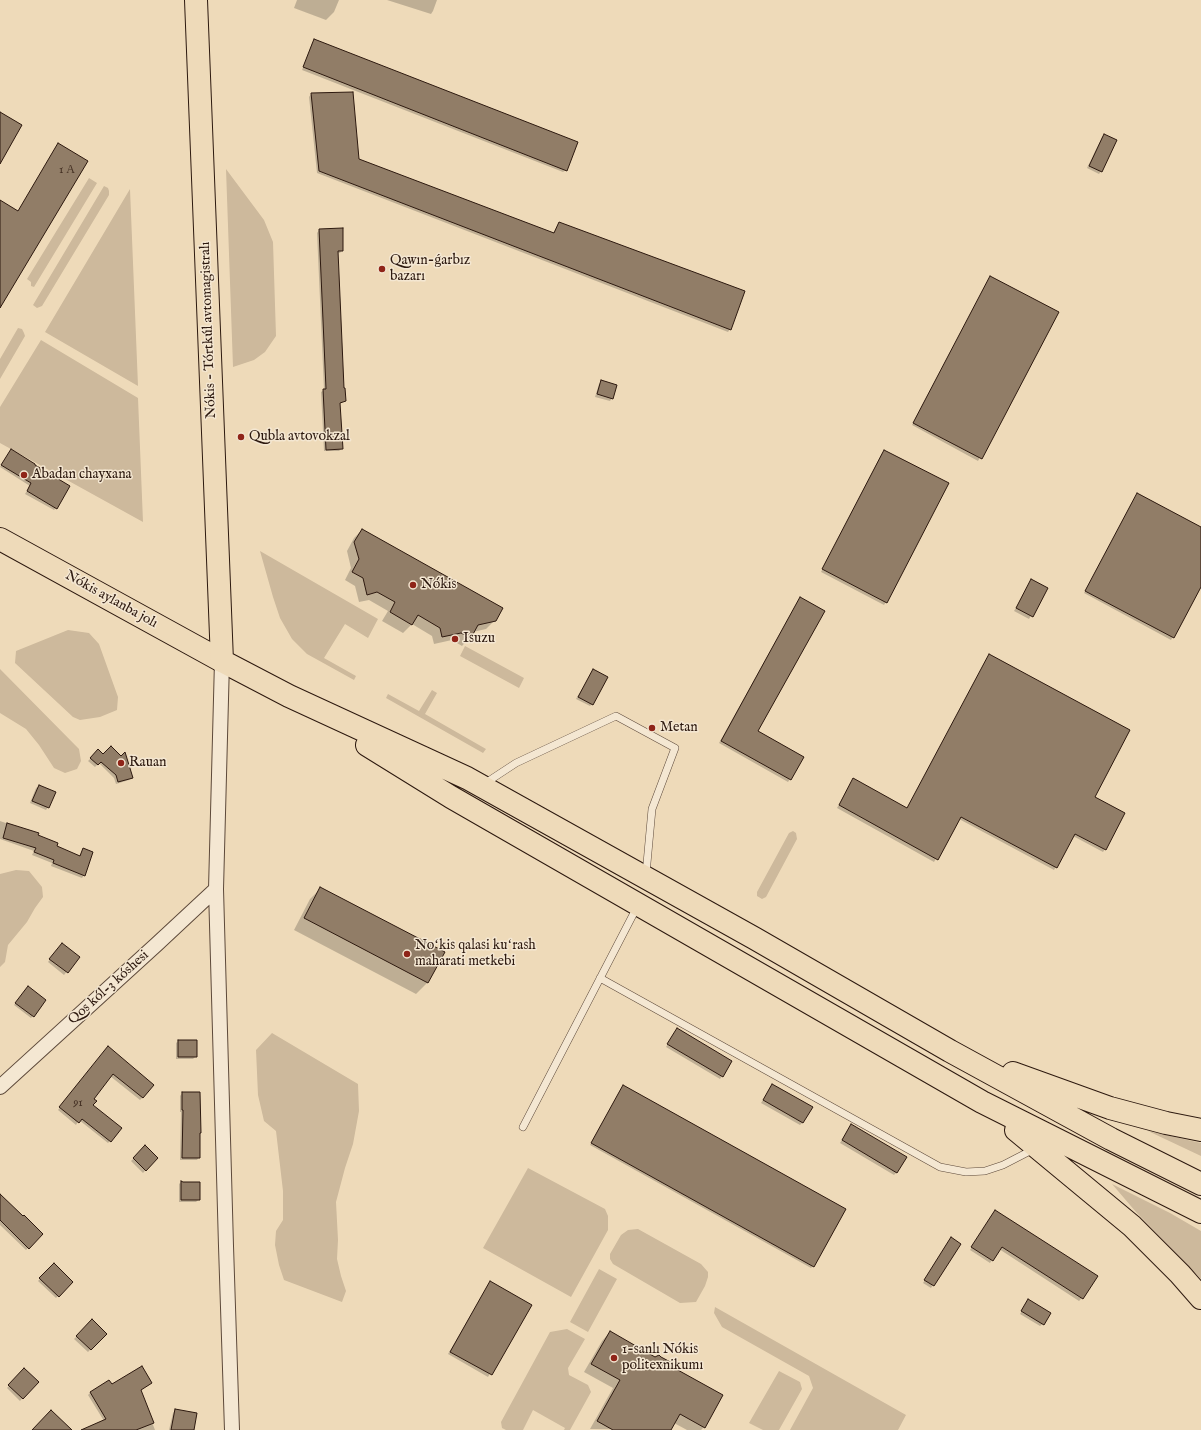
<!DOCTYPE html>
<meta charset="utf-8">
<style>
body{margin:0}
canvas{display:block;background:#eedab9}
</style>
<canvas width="1201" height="1430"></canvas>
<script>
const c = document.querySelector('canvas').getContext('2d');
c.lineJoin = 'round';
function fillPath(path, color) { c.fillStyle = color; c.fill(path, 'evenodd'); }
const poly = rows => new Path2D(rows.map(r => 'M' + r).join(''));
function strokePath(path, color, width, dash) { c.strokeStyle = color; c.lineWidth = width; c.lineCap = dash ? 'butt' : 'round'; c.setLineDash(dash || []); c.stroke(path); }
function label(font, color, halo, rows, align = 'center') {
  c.font = font + ' "IM FELL English",serif'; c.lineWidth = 3; c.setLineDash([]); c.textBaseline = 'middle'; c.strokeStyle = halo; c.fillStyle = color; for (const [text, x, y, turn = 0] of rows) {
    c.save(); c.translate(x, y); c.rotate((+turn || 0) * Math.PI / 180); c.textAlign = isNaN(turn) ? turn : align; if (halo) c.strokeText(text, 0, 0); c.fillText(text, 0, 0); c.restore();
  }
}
fillPath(poly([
 [226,169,264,220,273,242,276,336,265,352,254,360,233,367],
 [89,178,97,183,34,287,31,286,31,282,27,279],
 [104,186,108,188,109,191,109,195,42,306,37,308,33,305],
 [130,189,138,386,45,332],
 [18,328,22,329,24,333,25,336,0,379,0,359],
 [41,340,138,398,143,522,0,443,0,407],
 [260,551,378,619,368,638,345,624,324,658,356,676,354,680,307,654,292,639,280,618,273,597],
 [68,630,89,633,99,644,118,697,117,710,100,717,80,720,73,717,15,663,16,651],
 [465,646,524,678,519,688,460,656],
 [0,669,79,749,81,761,77,769,65,773,54,768,39,745,26,729,0,713],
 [432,690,437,693,425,714,486,749,483,753,386,698,388,694,419,711],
 [793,831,796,833,797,839,766,897,762,899,757,896,757,892,789,833],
 [16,870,29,871,42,887,43,897,35,908,27,922,8,945,5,962,0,967,0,874],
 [272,1033,358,1084,359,1111,353,1144,345,1168,336,1202,338,1240,337,1259,341,1276,346,1291,342,1302,284,1280,279,1265,275,1245,276,1231,283,1220,283,1191,276,1131,264,1121,258,1095,256,1050],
 [1148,1131,1201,1143,1201,1156],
 [528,1168,605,1209,608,1216,608,1230,571,1297,483,1248],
 [1112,1184,1170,1213,1201,1231,1201,1279,1136,1212],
 [638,1229,701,1264,708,1272,708,1277,705,1286,696,1302,680,1303,613,1264,610,1259,610,1254,621,1235,628,1230],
 [599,1269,617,1279,588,1332,570,1322],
 [715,1307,906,1415,898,1430,790,1430,813,1388,809,1376,722,1327,714,1313],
 [567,1329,585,1339,568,1368,569,1375,588,1385,591,1392,570,1430,564,1430,565,1428,533,1410,523,1430,506,1430,502,1428,501,1422,550,1332],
 [779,1371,800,1382,802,1389,779,1430,763,1430,749,1423]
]), '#cdb99c');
fillPath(poly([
 [297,0,339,0,334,12,326,20,294,8],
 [387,0,437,0,433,11,431,14],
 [314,40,566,170,563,172,302,70,312,43],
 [311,94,358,160,553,233,559,223,730,329,728,332,317,173,309,97],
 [1104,135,1101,171,1099,174,1087,168,1102,137],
 [319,230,342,250,340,253,337,253,343,389,345,400,339,404,342,448,339,451,324,451,321,392,324,390,317,233],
 [990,277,1057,313,978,461,912,425],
 [601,382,612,398,610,401,595,397,599,384],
 [11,450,56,508,54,510,25,494,30,486,0,467],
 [882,453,886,602,884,605,821,572],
 [1135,497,1201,529,1201,585,1171,640,1084,593],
 [362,530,495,620,486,629,473,632,470,637,462,646,452,640,434,644,432,636,412,624,403,633,382,621,388,611,369,600,359,602,355,586,345,580,351,568,347,551,354,538],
 [1031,581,1046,589,1029,619,1014,611],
 [798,601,757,731,790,779,788,782,719,743],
 [989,656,1093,797,1105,849,1103,852,1073,836,1054,870,959,819,934,862,837,808,851,782,907,809],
 [593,670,592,704,590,706,576,699],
 [98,751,132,778,129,780,116,784,114,778,99,763,95,767,88,761],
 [39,786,48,807,46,810,30,803,36,788],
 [0,821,38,834,37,836,56,847,79,856,83,850,84,875,82,878,51,866,52,863,32,855,34,851,0,839],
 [321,888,443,952,427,983,416,994,294,930,310,899],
 [62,944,79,957,64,975,48,962],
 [26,990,33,1016,31,1018,14,1005],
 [677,1029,722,1076,720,1079,666,1047],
 [179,1040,196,1056,193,1059,176,1059,176,1043],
 [106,1049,143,1097,140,1100,110,1076,92,1099,92,1105,110,1141,108,1143,79,1120,76,1125,58,1110],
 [772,1085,803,1122,800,1125,761,1103],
 [623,1086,813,1266,811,1268,590,1145],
 [182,1093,200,1133,199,1134,199,1157,197,1160,180,1160,181,1112,180,1112,180,1096],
 [849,1128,906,1158,896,1173,894,1175,840,1143],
 [145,1147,157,1158,143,1173,131,1161],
 [181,1182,199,1199,196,1202,179,1202,179,1184],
 [0,1195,42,1234,26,1250,0,1225],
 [993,1214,1096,1276,1082,1298,1079,1301,999,1249,990,1263,970,1250],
 [949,1241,960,1244,931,1288,923,1283],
 [54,1264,72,1282,56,1298,38,1281],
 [490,1282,530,1305,488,1377,448,1354],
 [1028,1301,1043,1324,1040,1326,1020,1314],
 [92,1321,105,1334,88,1352,74,1339],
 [610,1332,675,1369,704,1427,701,1430,687,1430,674,1423,669,1430,590,1429,613,1388,584,1372,602,1341],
 [24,1369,37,1382,20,1401,7,1388],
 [151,1383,140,1391,155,1430,86,1430,104,1421,88,1395,91,1392,111,1385],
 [175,1410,193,1430,169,1430,173,1413]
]), '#0003');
const building = poly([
 [314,39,578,142,567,171,303,67,314,39],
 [353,92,359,159,554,233,559,222,745,291,731,330,319,171,311,93,353,92],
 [0,112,22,125,0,164,0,112],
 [1104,134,1117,140,1102,172,1089,166,1104,134],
 [58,143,88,161,0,308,0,200,18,211,58,143],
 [343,228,343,251,338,251,344,388,345,388,346,401,340,403,343,449,326,450,323,389,326,389,319,229,343,228],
 [990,276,1059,312,982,459,913,423,990,276],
 [601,380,617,385,613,399,597,394,601,380],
 [11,449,35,464,35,465,70,486,57,509,27,491,31,483,1,465,11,449],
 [884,450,949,483,887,603,822,569,884,450],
 [1137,493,1201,527,1201,587,1174,638,1085,591,1137,493],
 [362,529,503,608,496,621,478,625,471,638,461,633,442,637,440,628,418,615,412,625,390,612,395,602,377,592,367,595,363,578,352,572,359,559,354,542,362,529],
 [1031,579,1048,588,1033,617,1016,608,1031,579],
 [800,597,825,611,758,731,804,757,791,780,721,741,800,597],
 [989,654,1130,730,1095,797,1125,813,1106,850,1075,834,1057,868,961,817,938,860,839,805,853,778,907,808,989,654],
 [593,669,608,677,593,705,578,697,593,669],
 [111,746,121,756,125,752,133,778,118,782,116,775,101,762,98,765,90,758,98,749,103,754,111,746],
 [39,785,56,792,49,808,32,801,39,785],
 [7,823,39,833,38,835,58,843,57,846,80,856,83,848,93,852,85,876,53,863,54,860,34,852,36,848,3,838,7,823],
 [320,887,445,952,428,983,304,918,320,887],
 [62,943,80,957,68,973,49,959,62,943],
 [28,986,46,1000,34,1017,15,1003,28,986],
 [677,1028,732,1061,723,1077,667,1044,677,1028],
 [178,1040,197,1040,197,1057,178,1057,178,1040],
 [108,1046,154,1085,143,1098,113,1074,94,1099,97,1101,93,1105,122,1128,111,1142,82,1119,79,1123,59,1107,108,1046],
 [772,1084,813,1107,803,1123,763,1100,772,1084],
 [623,1085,846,1209,814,1267,591,1143,623,1085],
 [182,1092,200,1092,201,1133,200,1133,200,1158,182,1158,183,1110,182,1110,182,1092],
 [851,1124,907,1157,897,1173,842,1140,851,1124],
 [145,1145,158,1158,146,1171,133,1158,145,1145],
 [181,1181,183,1182,200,1182,200,1200,181,1200,181,1181],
 [0,1194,23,1216,24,1215,43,1234,29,1249,0,1220,0,1194],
 [995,1210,1098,1276,1083,1299,1002,1247,993,1261,971,1247,995,1210],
 [951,1237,961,1244,934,1286,924,1280,951,1237],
 [54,1263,73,1282,59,1297,39,1278,54,1263],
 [490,1281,532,1305,492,1375,450,1352,490,1281],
 [1028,1299,1051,1313,1044,1325,1021,1311,1028,1299],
 [92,1319,107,1334,91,1350,76,1336,92,1319],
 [610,1331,655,1357,659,1355,661,1357,676,1365,676,1369,723,1395,705,1428,680,1414,671,1430,613,1430,597,1421,620,1380,591,1364,610,1331],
 [142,1366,152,1383,141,1390,154,1423,136,1430,81,1430,106,1419,90,1392,109,1380,112,1384,142,1366],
 [24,1368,39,1382,23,1399,8,1385,24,1368],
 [175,1409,197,1413,194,1430,171,1430,175,1409],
 [51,1410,72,1430,32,1430,51,1410]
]);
fillPath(building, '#917d67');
strokePath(building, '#2d190f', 1);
const service = poly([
 [484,784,516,763,616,716,675,748,652,809,646,874],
 [600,978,940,1167,966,1172,985,1171,1003,1165,1034,1149],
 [523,1127,637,907]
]);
const minor = poly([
 [222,661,216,889,226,1246,232,1430],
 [0,1087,157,944,216,889]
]);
const primary = poly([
 [0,539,222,661]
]);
const trunk = poly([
 [196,0,222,661,289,696,467,778,754,938,950,1051,1111,1139,1201,1184],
 [367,745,451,797,982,1102,1201,1212],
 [1013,1073,1110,1108,1166,1123,1201,1130],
 [1016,1130,1132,1226,1180,1274,1201,1298]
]);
strokePath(service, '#5d493a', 8);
strokePath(minor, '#5d493a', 16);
strokePath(primary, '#2d190f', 24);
strokePath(trunk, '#2d190f', 24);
strokePath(service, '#f4e7d2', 7);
strokePath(minor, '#f4e7d2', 14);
strokePath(primary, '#eedab9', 22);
strokePath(trunk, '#eedab9', 22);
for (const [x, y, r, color] of [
 [382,269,4,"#8f2418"],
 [241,437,4,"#8f2418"],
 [24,475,4,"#8f2418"],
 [413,585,4,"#8f2418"],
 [455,639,4,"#8f2418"],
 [652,728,4,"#8f2418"],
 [121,763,4,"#8f2418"],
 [407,954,4,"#8f2418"],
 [614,1358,4,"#8f2418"]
]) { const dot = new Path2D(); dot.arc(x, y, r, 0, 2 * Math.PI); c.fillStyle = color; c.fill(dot); strokePath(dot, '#f4e7d2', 1.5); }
label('12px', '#463225', null, [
 ["1 А",67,171],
 ["91",78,1104]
]);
label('14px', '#2d190f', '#f4e7d2', [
 ["Qawın-ǵarbız",390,261],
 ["bazarı",390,277],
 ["Qubla avtovokzal",249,437],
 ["Abadan chayxana",32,475],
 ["Nókis",421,585],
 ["Isuzu",463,639],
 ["Metan",660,728],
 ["Rauan",129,763],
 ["Noʻkis qalasi kuʻrash",415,946],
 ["maharati metkebi",415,962],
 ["1-sanlı Nókis",622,1350],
 ["politexnikumı",622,1366]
], 'left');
label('14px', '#2d190f', '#f4e7d2', [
 ["Nókis - Tórtkúl avtomagistralı",209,330,-92],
 ["Nókis aylanba jolı",111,600,29],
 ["Qos kól-3 kóshesi",109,988,-42]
]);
</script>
